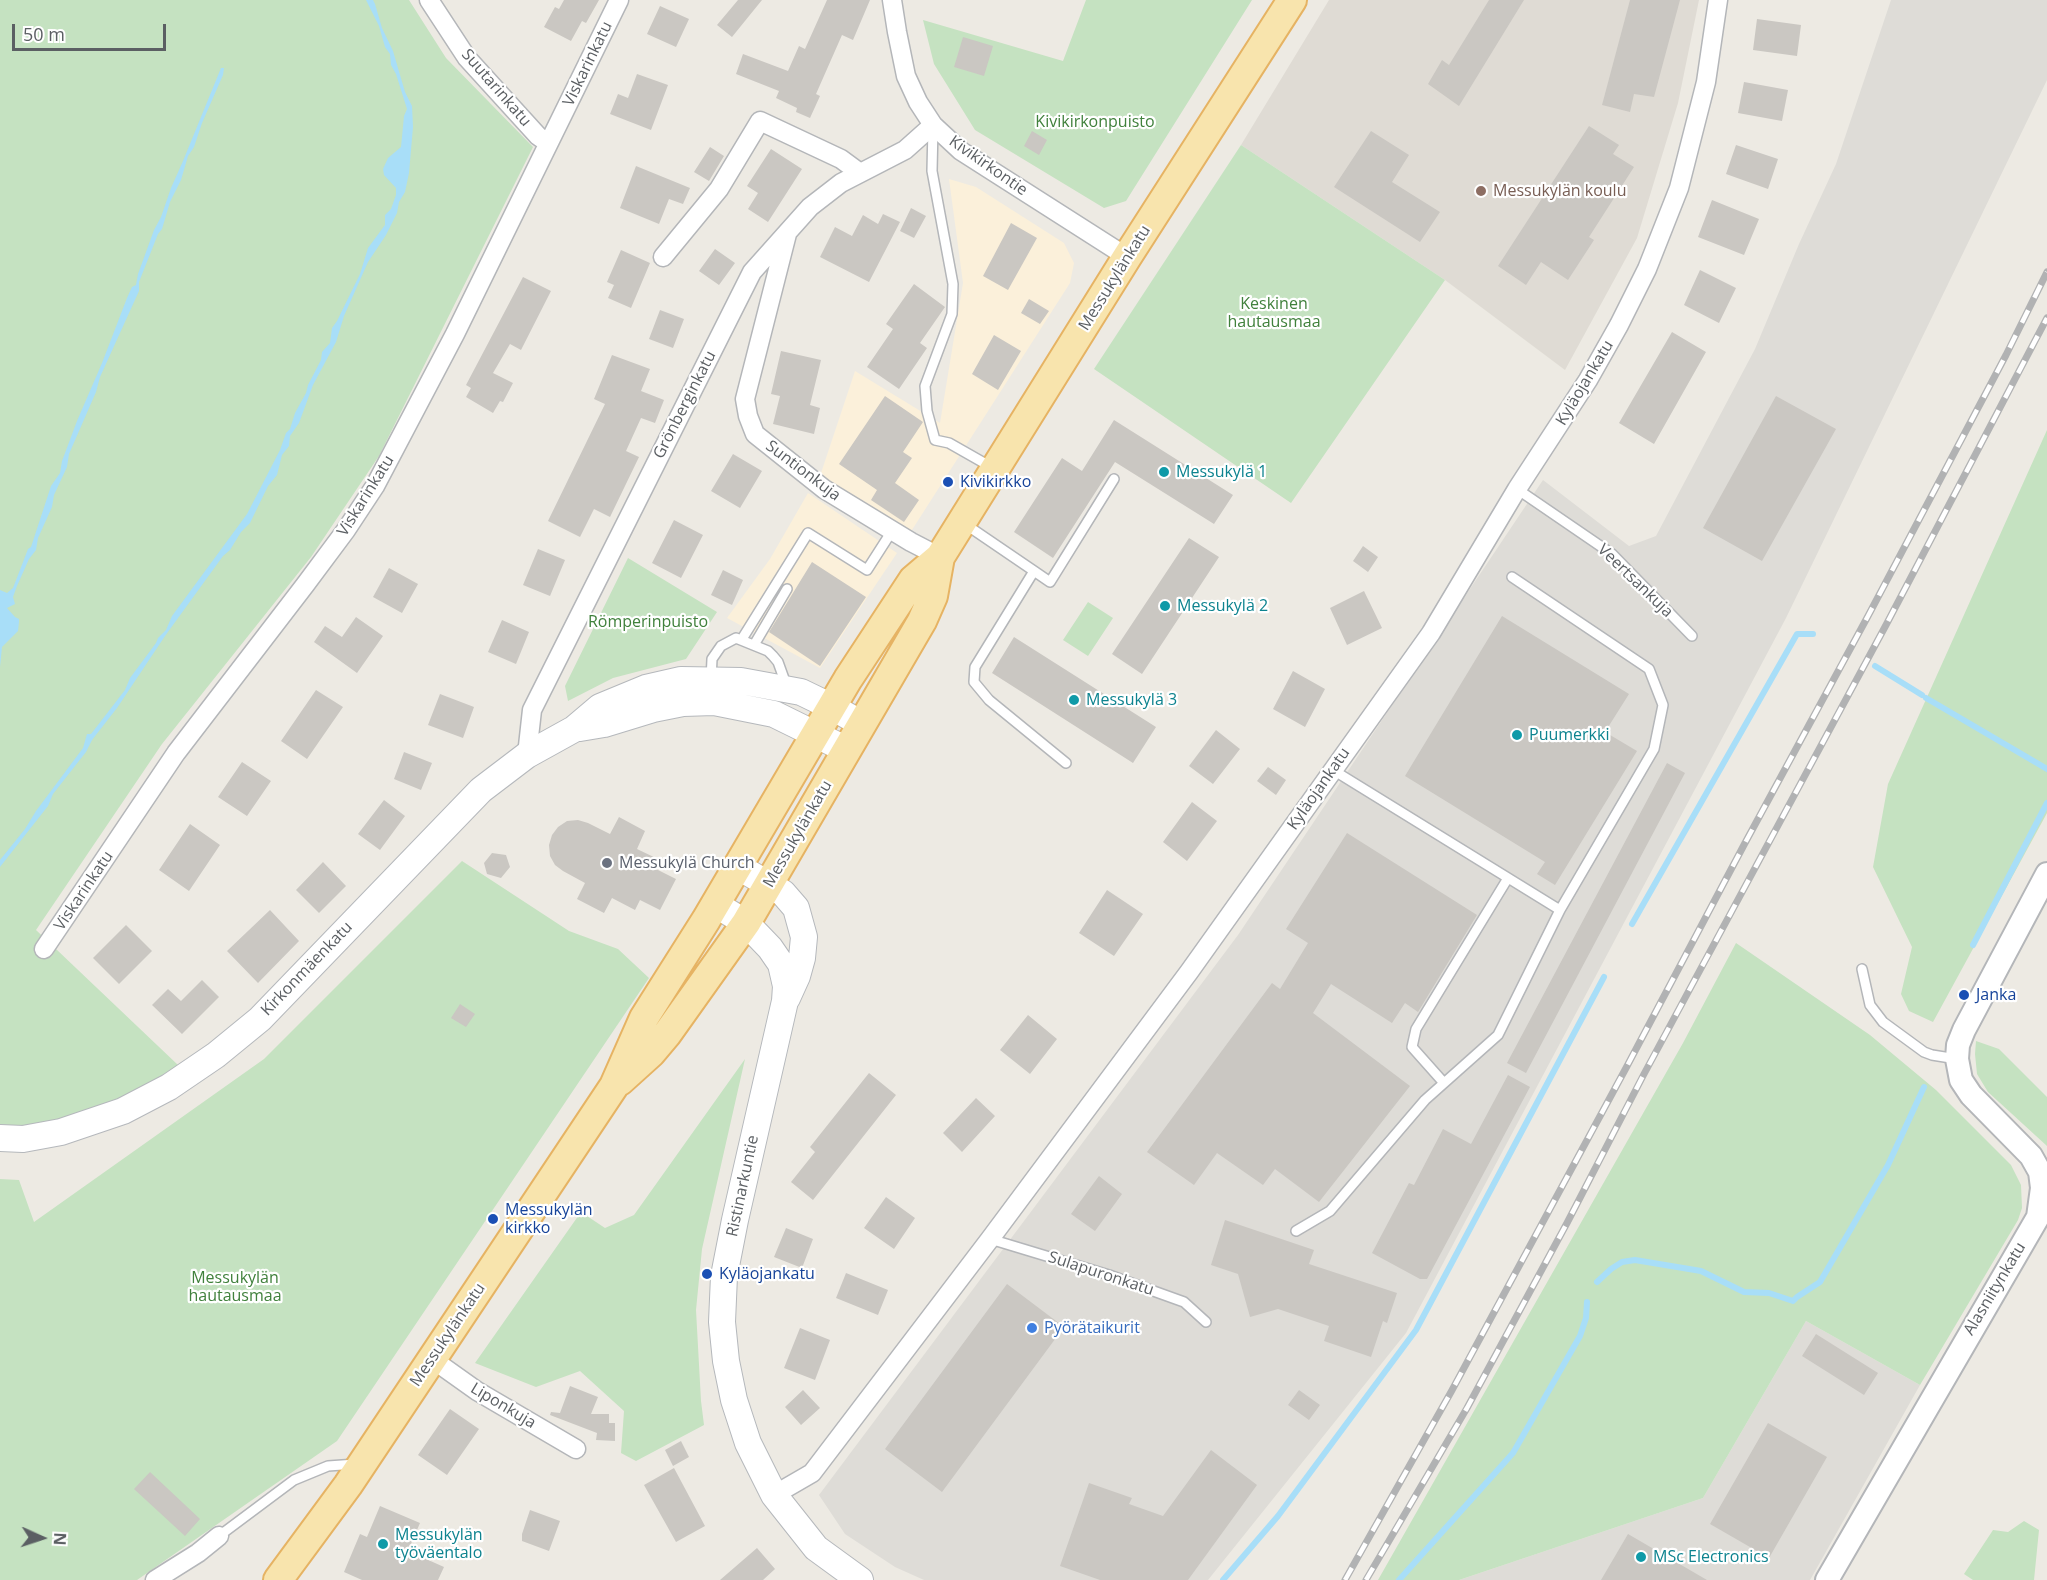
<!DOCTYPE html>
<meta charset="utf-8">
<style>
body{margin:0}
#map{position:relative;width:2047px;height:1580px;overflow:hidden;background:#edeae3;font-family:"Open Sans",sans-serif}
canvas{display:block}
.north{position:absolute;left:12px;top:1508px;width:60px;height:60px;-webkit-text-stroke:4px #fff;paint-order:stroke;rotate:93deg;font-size:16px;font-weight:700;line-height:24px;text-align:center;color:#5b5f63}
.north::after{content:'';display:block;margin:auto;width:21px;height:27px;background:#5b5f63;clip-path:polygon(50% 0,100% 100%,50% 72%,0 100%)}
.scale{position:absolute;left:12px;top:24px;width:154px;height:27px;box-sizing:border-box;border:3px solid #5b5f63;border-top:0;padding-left:8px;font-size:18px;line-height:21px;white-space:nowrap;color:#5b5f63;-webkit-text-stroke:4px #fff;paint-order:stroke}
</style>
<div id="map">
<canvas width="2047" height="1580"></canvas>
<div class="north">N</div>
<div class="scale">50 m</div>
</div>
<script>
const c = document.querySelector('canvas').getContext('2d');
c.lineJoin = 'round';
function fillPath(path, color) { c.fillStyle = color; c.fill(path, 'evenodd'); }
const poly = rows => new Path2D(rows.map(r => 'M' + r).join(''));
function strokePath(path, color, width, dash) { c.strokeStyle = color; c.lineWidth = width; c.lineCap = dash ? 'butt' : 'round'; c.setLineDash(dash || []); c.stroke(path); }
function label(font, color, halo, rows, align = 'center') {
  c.font = font + ' "Open Sans",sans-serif'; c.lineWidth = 4.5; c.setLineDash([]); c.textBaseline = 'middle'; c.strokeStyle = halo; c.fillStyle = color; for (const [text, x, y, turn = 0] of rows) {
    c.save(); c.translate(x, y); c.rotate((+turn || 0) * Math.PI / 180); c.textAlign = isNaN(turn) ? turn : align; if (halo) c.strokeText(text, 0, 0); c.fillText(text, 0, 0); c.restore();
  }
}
fillPath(poly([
 [949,179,976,187,1064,243,1074,263,1070,283,910,533,820,476,855,371,940,423,963,283],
 [808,493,897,553,820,668,727,618,770,559]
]), '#fbf0da');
fillPath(poly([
 [1891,0,2047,0,2047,80,1786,618,1406,1333,1208,1580,924,1580,895,1567,845,1534,819,1495,1238,935,1543,480,1629,546,1656,536,1755,349,1799,244,1836,164],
 [1806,1321,1920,1385,1810,1580,1459,1580,1703,1498]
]), '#dedcd7');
fillPath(poly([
 [1329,0,1699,0,1678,103,1637,238,1565,370,1445,280,1241,145]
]), '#dfdbd4');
fillPath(poly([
 [0,0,409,0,446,58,533,147,379,456,311,557,162,744,36,930,178,1065,144,1087,111,1105,35,1126,9,1128,0,1127],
 [1086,0,1252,0,1126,201,1104,208,975,130,934,64,923,20,1063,61],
 [1241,145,1445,280,1291,503,1094,369],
 [2047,430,2047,813,1933,1022,1909,1011,1901,994,1912,947,1873,867,1888,784],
 [628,558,717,612,686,659,613,678,568,701,565,686],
 [1088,602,1113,618,1088,656,1063,640],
 [462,861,569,931,618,949,649,978,337,1441,137,1580,0,1580,0,1179,19,1180,34,1222,264,1059],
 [1736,943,1870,1035,1936,1090,2011,1165,2021,1185,2022,1208,2018,1220,1920,1385,1806,1321,1703,1498,1459,1580,1378,1580,1683,1043],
 [1976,1041,1999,1049,2047,1097,2047,1146,1988,1092,1977,1074,1975,1054],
 [745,1059,702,1249,696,1310,701,1401,704,1425,636,1461,621,1453,624,1411,580,1371,536,1387,475,1363,581,1212,605,1228,634,1215],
 [2024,1521,2039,1530,2034,1580,1973,1580,1964,1574,1993,1530,2008,1532]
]), '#c5e2c1');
fillPath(poly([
 [366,0,373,0,375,4,382,28,393,51,405,92,412,106,413,127,409,173,405,192,399,202,397,213,386,235,368,262,344,316,336,342,313,385,299,423,290,436,289,446,282,455,277,475,268,486,250,523,241,532,230,550,223,556,165,636,117,708,92,740,86,752,53,794,48,806,0,867,0,860,25,829,36,811,83,748,87,734,91,734,125,690,130,678,156,643,158,638,166,630,172,616,247,514,280,450,286,433,290,429,295,413,306,393,308,385,321,360,322,352,330,343,332,328,337,321,360,274,368,248,385,225,385,215,391,209,396,195,396,188,384,175,383,169,388,158,401,147,404,116,407,109,396,74,391,65,390,54,385,47,379,26],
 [221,68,224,68,223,75,202,123,194,147,188,156,181,180,170,202,162,229,158,234,139,282,139,291,100,377,96,392,69,454,67,467,54,495,52,507,38,538,36,550,29,559,17,586,13,597,15,604,7,608,15,617,19,619,19,622,18,631,2,647,0,667,0,590,7,593,13,588,28,549,31,547,51,486,60,473,62,461,77,421,102,363,127,298,132,287,136,285,138,274,154,230,161,217,171,188,183,161]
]), '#a8def8');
strokePath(poly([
 [1875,666,1922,695],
 [1926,698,2047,769],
 [1632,924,1797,634,1813,634],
 [1973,945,2047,803],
 [1597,1282,1611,1269,1622,1262,1635,1260,1701,1271,1744,1292,1769,1293,1793,1301,1797,1297,1820,1282,1888,1165,1924,1087],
 [1223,1580,1278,1516,1416,1330,1604,977],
 [1399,1580,1513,1453,1580,1336,1586,1318,1587,1302]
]), '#a8def8', 6);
fillPath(poly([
 [564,0,599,0,586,23,582,21,571,41,544,27,555,7,559,9],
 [738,0,762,0,732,37,717,25],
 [827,0,870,0,853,40,842,35,816,94,820,96,810,118,796,112,797,108,776,98,779,91,736,74,743,54,788,71,799,46,805,49],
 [1489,0,1524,0,1459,106,1428,84,1442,60,1449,65],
 [1630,0,1680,0,1654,97,1634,94,1630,112,1602,105],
 [660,6,689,19,676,47,647,34],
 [1757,19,1801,25,1797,56,1753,50],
 [963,37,993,46,984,76,954,67],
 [637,74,668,85,651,130,610,114,618,94,628,98],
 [1744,82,1788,90,1782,121,1738,113],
 [1589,126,1619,145,1613,154,1634,167,1589,237,1594,240,1568,280,1541,262,1526,285,1498,266],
 [1032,131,1047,140,1039,155,1024,146],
 [1371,131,1409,155,1392,182,1440,212,1420,242,1334,187],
 [1736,145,1778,159,1768,189,1726,174],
 [710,147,724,156,709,181,694,172],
 [771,149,802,169,768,222,748,209,758,193,747,186],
 [636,166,690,188,683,204,669,199,659,224,620,208],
 [1712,200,1759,219,1744,255,1698,237],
 [911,208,926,216,914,238,900,231],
 [883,214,900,222,869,282,820,257,835,227,852,236,863,215,878,224],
 [1011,223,1037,238,1008,290,983,276],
 [715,249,735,263,719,285,699,271],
 [621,250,650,263,631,308,608,298,614,285,607,282],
 [1700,270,1736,288,1719,323,1684,305],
 [523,277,551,291,521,350,510,344,493,373,513,383,503,402,500,401,493,413,466,397,471,388,466,385],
 [914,284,945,307,920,343,927,348,899,389,867,367,893,329,886,324],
 [1029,299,1049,311,1040,324,1021,313],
 [660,310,684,319,673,348,649,339],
 [1672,332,1706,352,1654,444,1619,423],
 [994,335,1021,351,998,390,972,374],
 [781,351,821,360,810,405,820,408,814,434,773,424,780,396,771,394],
 [612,355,650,369,641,391,664,400,655,423,641,418,626,451,639,457,610,517,594,509,580,537,548,521,605,404,594,399],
 [885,396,923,422,903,452,912,458,895,483,919,500,904,522,871,500,877,490,839,464],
 [1776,396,1836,429,1762,561,1703,528],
 [1114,420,1233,495,1214,524,1115,462,1053,558,1014,532,1062,458,1082,471],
 [733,454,762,471,740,508,711,491],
 [674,520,703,535,681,578,652,563],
 [1189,538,1219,557,1142,674,1112,654],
 [1363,546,1378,557,1368,572,1353,561],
 [538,549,565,560,550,596,523,585],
 [812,562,866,597,820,666,769,632],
 [389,568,418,584,402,613,373,597],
 [723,570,743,580,732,605,711,595],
 [1364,591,1382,628,1347,645,1330,608],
 [1502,616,1629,694,1605,732,1637,751,1555,885,1537,874,1545,862,1405,776],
 [356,617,383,636,357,673,314,642,325,626,342,637],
 [502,620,529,632,516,664,488,652],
 [1014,637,1156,727,1133,763,992,673],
 [1293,671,1325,689,1305,727,1273,709],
 [316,690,343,707,307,759,281,741],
 [440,694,474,707,463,738,428,725],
 [1216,730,1240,749,1213,784,1189,766],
 [404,752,432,763,421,790,394,779],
 [242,762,271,781,247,816,218,797],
 [1667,763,1685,773,1526,1073,1507,1063],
 [1268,767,1286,780,1276,795,1257,781],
 [384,800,405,816,380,850,358,834],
 [1192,802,1217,821,1187,861,1163,842],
 [619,817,645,831,637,849,660,860,656,869,676,879,660,910,640,900,635,910,612,898,604,913,577,899,585,883,563,871,555,865,550,856,549,845,552,835,558,827,567,821,578,820,588,823,610,834],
 [190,824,220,845,189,891,159,870],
 [1347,833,1477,915,1418,1012,1405,1003,1392,1023,1331,984,1313,1013,1410,1086,1319,1202,1275,1169,1263,1185,1217,1153,1194,1185,1147,1152,1272,983,1280,989,1308,943,1286,929],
 [492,853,506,855,510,867,501,878,487,874,484,863],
 [323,862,346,886,319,913,296,890],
 [1107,890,1143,914,1114,956,1079,933],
 [270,910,299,941,258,983,227,951],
 [126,925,152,951,119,984,93,958],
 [202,980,219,997,182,1034,152,1005,168,989,181,1001],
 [460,1004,475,1014,466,1027,451,1018],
 [1028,1015,1057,1039,1030,1074,1000,1050],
 [869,1073,896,1095,813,1200,791,1182,815,1152,810,1147],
 [1508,1075,1530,1087,1427,1279,1420,1279,1372,1253,1409,1183,1414,1185,1443,1129,1471,1144],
 [976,1098,995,1116,962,1152,943,1133],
 [1099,1176,1122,1194,1095,1231,1071,1214],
 [886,1197,915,1218,894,1249,864,1228],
 [1225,1220,1314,1250,1309,1264,1397,1293,1387,1323,1383,1321,1371,1357,1324,1341,1329,1326,1278,1309,1250,1317,1238,1274,1211,1265],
 [786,1228,813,1239,802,1268,774,1257],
 [846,1273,888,1290,878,1315,836,1298],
 [1007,1284,1064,1327,942,1492,885,1449],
 [800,1328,830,1340,815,1380,784,1368],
 [1816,1334,1878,1373,1864,1395,1802,1356],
 [570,1386,598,1397,591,1414,609,1414,609,1423,615,1423,615,1441,596,1440,597,1433,550,1415,551,1412,560,1413],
 [803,1390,820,1408,801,1425,785,1407],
 [1299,1390,1320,1405,1309,1420,1288,1405],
 [450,1409,479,1429,447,1475,418,1455],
 [1768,1423,1827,1457,1769,1558,1710,1524],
 [681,1441,689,1457,673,1466,665,1450],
 [1211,1450,1257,1485,1188,1580,1100,1580,1060,1566,1089,1483,1132,1498,1129,1504,1163,1516],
 [674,1468,705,1526,676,1542,644,1485],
 [150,1472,200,1519,185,1536,134,1489],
 [380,1506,420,1523,408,1551,444,1567,438,1580,362,1580,344,1572,360,1534,367,1537],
 [530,1510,560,1521,549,1551,522,1541,522,1534],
 [1628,1534,1707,1580,1601,1580],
 [757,1548,775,1569,763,1580,720,1580]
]), '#cac7c2');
const service = poly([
 [933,127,932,171,953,284,952,314,925,386,927,411,935,440,949,443,993,468],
 [1517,489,1612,554,1692,636],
 [965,524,1034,571,975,667,974,682,989,700,1066,763],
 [1034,571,1050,582,1114,479],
 [742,639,808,533,867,570,892,531],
 [754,645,787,589],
 [711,680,712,659,721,646,736,638,768,651,773,656,778,662,787,687],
 [1333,770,1560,910,1654,749,1663,705,1649,669,1512,577],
 [1862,969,1870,1005,1883,1022,1924,1052,1932,1055,1957,1059],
 [1444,1083,1412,1047,1416,1029,1508,878],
 [1296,1231,1330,1211,1425,1100,1498,1035,1560,910],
 [990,1239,1109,1275,1184,1302,1206,1322],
 [219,1536,294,1480,328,1466,356,1464]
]);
const minor = poly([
 [429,0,467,58,538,136,548,143],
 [892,0,897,32,906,76,918,102,933,125,961,151,1127,257],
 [787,234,745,399,748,416,755,434,824,489,911,542,940,557],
 [663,257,719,189,760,121,841,159,860,173],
 [527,755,532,710,752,272,810,207,841,183,905,150,933,125],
 [44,949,176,753,305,585,346,530,375,486,455,334,619,0],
 [432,1359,477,1391,576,1449],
 [774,1495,812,1473,990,1239,1189,972,1431,633,1517,489,1588,380,1619,325,1647,269,1679,188,1706,82,1718,0],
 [155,1580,198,1553,219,1536]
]);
const tertiary = poly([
 [1827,1580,2038,1217,2042,1188,2040,1172,2031,1156,1971,1095,1961,1080,1957,1059,1958,1045,1964,1030,2047,874]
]);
const secondary = poly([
 [580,728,604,724,653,709,683,703,714,702,774,714,847,750],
 [737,866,783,893,796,908,804,937,802,958,797,976,787,998],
 [715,904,746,923,770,948,781,964,786,986,785,1001,735,1220,724,1276,722,1322,726,1361,734,1400,748,1443,774,1495,816,1548,860,1580],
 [0,1138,23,1139,61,1132,123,1111,169,1087,216,1055,260,1019,481,790,527,755,574,729,600,707,646,688,681,680,741,681,801,692,832,707,862,724]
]);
const primary = poly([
 [620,1081,651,1053,667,1034,746,923,922,621,933,596,940,557],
 [278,1580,348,1485,614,1086,644,1018,706,920,848,679,913,580,940,557,1127,257,1292,0]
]);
strokePath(service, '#b4b6b9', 12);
strokePath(minor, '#b4b6b9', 21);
strokePath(tertiary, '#b4b6b9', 26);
strokePath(secondary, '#b5b8bc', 28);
strokePath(primary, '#e6b363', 32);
strokePath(service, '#fff', 9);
strokePath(minor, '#fff', 18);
strokePath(tertiary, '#fff', 22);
strokePath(secondary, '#fff', 26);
strokePath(primary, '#f8e4ad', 28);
const rail = poly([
 [1345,1580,1451,1392,1626,1068,1745,843,1868,616,2006,355,2047,272],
 [1366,1580,1467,1408,1567,1223,1644,1074,1886,625,2047,318]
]);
strokePath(rail, '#b1b2b3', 7);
strokePath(rail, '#fff', 4.5, [14]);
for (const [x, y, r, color] of [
 [1481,191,6,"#8d6e63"],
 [1164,472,6,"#0f9aa8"],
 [948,482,6,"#1a4fb4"],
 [1165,606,6,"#0f9aa8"],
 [1074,700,6,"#0f9aa8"],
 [1517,735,6,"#0f9aa8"],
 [607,863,6,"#6b7280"],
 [1964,995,6,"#1a4fb4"],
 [493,1219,6,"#1a4fb4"],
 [707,1274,6,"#1a4fb4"],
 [1032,1328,6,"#3f7fe0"],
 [383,1544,6,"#0f9aa8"],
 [1641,1557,6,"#0f9aa8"]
]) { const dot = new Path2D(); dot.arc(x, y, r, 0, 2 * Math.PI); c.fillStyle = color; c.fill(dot); strokePath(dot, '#fff', 2); }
label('16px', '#5b5f63', '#fff', [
 ["Viskarinkatu",588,64,-64],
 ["Suutarinkatu",496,88,49],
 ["Kivikirkontie",988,166,35],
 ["Messukylänkatu",1115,278,-58],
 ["Kyläojankatu",1585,383,-59],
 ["Grönberginkatu",685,405,-63],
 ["Suntionkuja",803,471,37],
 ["Viskarinkatu",366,496,-58],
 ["Veertsankuja",1635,581,44],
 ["Kyläojankatu",1319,789,-55],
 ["Messukylänkatu",798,834,-60],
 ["Viskarinkatu",84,891,-56],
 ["Kirkonmäenkatu",307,969,-46],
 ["Ristinarkuntie",743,1186,-78],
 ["Sulapuronkatu",1101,1274,18],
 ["Alasniitynkatu",1995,1289,-59],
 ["Messukylänkatu",448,1335,-56],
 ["Liponkuja",503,1406,31]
]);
label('16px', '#40813c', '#fff', [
 ["Kivikirkonpuisto",1095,122],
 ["Keskinen",1274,304],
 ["hautausmaa",1274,322],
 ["Römperinpuisto",648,622],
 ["Messukylän",235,1278],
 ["hautausmaa",235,1296]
]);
label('16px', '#785e54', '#fff', [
 ["Messukylän koulu",1493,191]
], 'left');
label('16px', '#0d838f', '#fff', [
 ["Messukylä 1",1176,472],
 ["Messukylä 2",1177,606],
 ["Messukylä 3",1086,700],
 ["Puumerkki",1529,735],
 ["Messukylän",395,1535],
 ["työväentalo",395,1553],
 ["MSc Electronics",1653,1557]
], 'left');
label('16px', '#164399', '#fff', [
 ["Kivikirkko",960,482],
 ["Janka",1976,995],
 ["Messukylän",505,1210],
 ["kirkko",505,1228],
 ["Kyläojankatu",719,1274]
], 'left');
label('16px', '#5b616d', '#fff', [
 ["Messukylä Church",619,863]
], 'left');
label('16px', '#366cbe', '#fff', [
 ["Pyörätaikurit",1044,1328]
], 'left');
</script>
